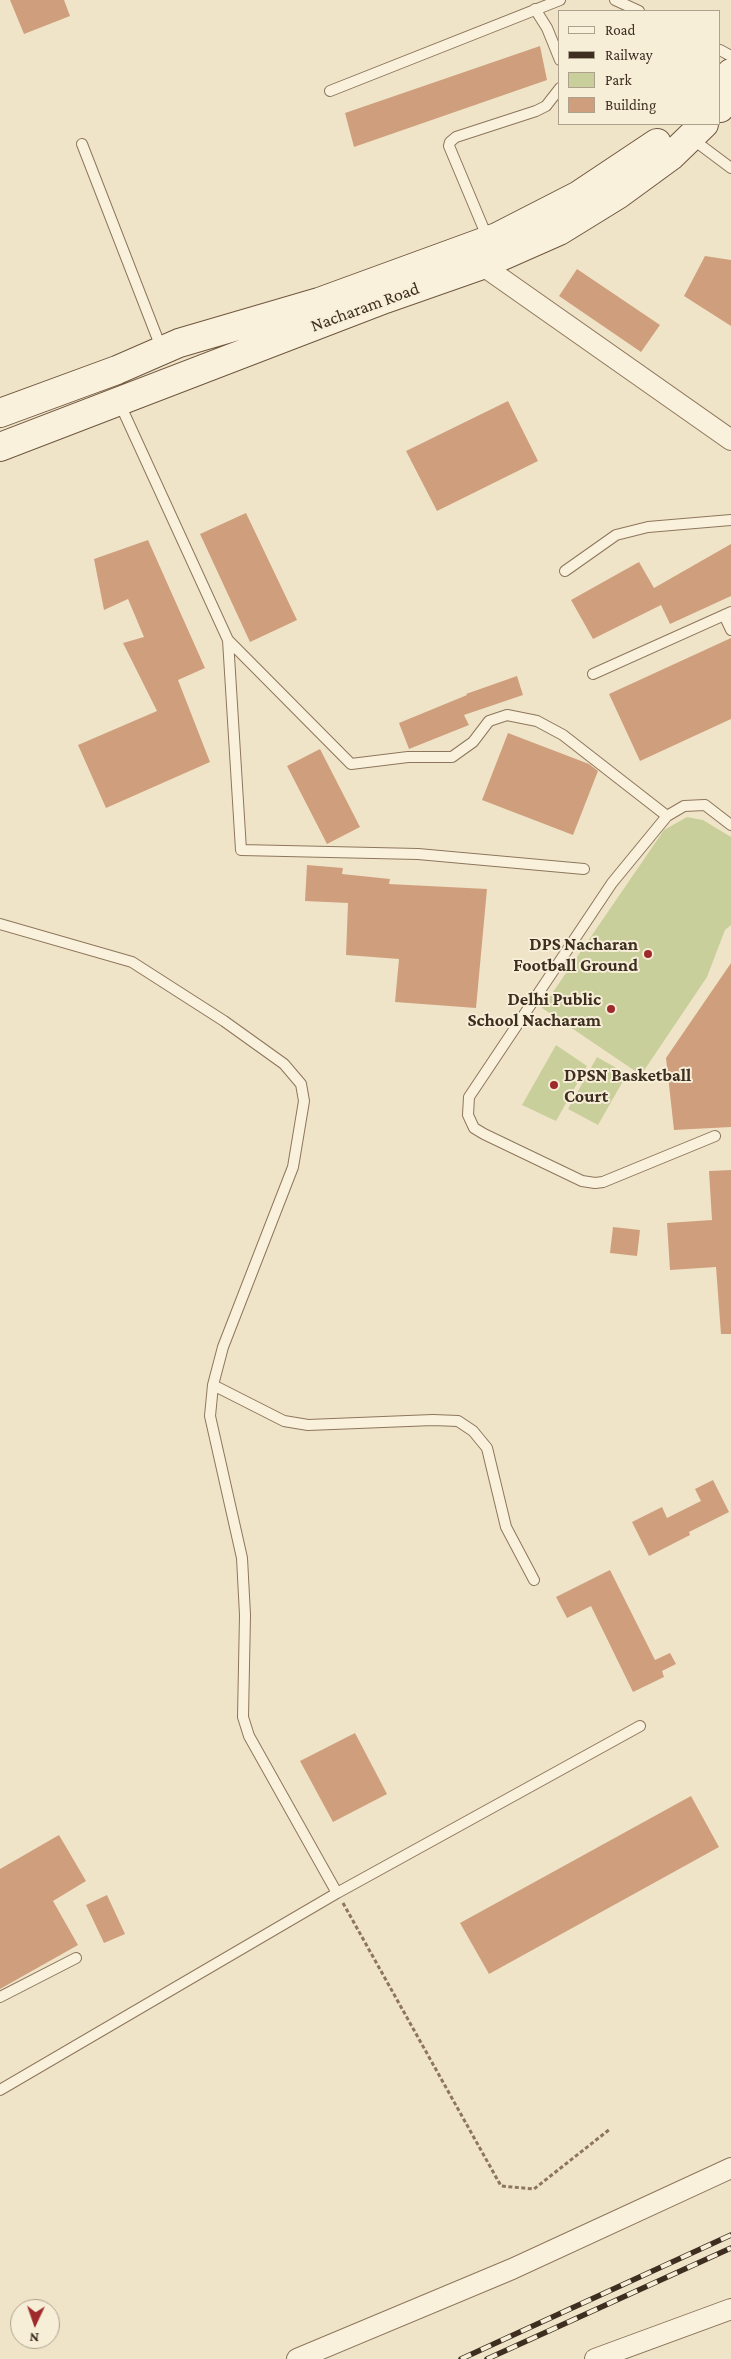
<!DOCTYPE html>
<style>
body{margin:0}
#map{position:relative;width:731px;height:2359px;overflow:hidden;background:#f0e4c8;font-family:"Crimson Pro",serif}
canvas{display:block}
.legend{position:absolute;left:558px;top:10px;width:162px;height:115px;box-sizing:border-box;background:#f7eed8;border:1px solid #ada18e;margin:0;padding:6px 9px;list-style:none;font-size:15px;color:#3d2e20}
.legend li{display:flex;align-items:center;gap:10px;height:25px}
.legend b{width:25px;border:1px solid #ada18e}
.north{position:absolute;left:10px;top:2299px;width:50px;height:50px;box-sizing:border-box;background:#f7eed8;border:1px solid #ada18e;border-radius:50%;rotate:183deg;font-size:14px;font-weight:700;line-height:20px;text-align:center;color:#3d2e20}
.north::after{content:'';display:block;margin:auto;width:18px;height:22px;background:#9e2a2b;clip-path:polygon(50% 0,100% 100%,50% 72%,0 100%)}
</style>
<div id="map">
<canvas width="731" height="2359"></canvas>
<ul class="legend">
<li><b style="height:6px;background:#faf1dc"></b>Road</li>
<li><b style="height:6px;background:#3d2e20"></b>Railway</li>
<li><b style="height:14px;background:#c9cf9b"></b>Park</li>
<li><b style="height:14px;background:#cf9f7d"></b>Building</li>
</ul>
<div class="north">N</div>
</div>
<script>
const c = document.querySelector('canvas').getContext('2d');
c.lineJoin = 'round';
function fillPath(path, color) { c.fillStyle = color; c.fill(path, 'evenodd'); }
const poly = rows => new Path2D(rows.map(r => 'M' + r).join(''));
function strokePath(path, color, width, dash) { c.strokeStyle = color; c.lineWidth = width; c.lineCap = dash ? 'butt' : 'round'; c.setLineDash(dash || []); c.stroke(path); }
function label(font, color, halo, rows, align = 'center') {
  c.font = font + ' "Crimson Pro",serif'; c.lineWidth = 4; c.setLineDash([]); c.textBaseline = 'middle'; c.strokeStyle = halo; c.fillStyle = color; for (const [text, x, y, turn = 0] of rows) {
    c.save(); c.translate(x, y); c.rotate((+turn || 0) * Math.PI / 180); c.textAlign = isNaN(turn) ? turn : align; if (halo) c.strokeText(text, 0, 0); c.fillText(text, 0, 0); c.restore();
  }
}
fillPath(poly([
 [687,817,703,820,731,837,731,925,725,930,707,977,641,1075,542,1008,664,830],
 [556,1045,587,1066,556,1121,522,1105],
 [597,1057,627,1074,598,1125,568,1109]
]), '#c9cf9b');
fillPath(poly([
 [10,0,64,0,70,16,24,34],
 [540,46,547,80,354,147,345,113],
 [705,256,731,260,731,326,684,296],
 [577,269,660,325,641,352,559,296],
 [508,401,538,461,437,511,406,451],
 [246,513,297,620,250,642,200,534],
 [148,540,205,668,178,680,210,762,106,808,78,745,157,711,123,643,144,637,128,599,104,610,94,559],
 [731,544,731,596,670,624,661,605,593,639,571,600,639,562,654,588],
 [731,638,731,719,640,761,609,694],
 [517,676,523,695,464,715,469,725,409,749,399,723,467,695,466,694],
 [508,733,589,764,598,771,573,835,482,800],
 [320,749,360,827,327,844,287,766],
 [307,865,343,868,342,874,390,879,389,884,487,889,476,1008,395,1002,399,959,346,955,348,903,305,901],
 [731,963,731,1127,674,1130,666,1058],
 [731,1170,731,1334,721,1334,716,1267,670,1270,667,1223,712,1220,709,1171],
 [613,1227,640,1230,637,1256,610,1253],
 [713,1480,729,1512,689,1532,690,1535,649,1556,632,1522,662,1507,667,1518,701,1501,695,1489],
 [610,1570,655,1660,670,1653,676,1664,662,1671,664,1677,633,1692,591,1606,567,1618,556,1597],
 [355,1733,387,1794,333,1822,300,1761],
 [691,1796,719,1847,489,1974,460,1923],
 [59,1835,86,1881,53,1901,78,1945,0,1989,0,1869],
 [107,1895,125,1934,104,1943,86,1905]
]), '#cf9f7d');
const lane = poly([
 [615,0,639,11],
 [535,9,547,28,560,60],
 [720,50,731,56],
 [330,91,560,0],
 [691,138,731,168],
 [82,144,162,350],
 [488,239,449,146,450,142,456,137,536,111,546,106,560,88],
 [119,402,228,640,241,850,418,854,584,869],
 [565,571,616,535,648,527,731,520],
 [724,615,731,630],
 [228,640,351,764,408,757,452,757,473,742,489,721,507,715,537,721,563,735,667,816],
 [593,674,731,612],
 [0,924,132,962,224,1021,284,1064,301,1084,304,1101,293,1167,223,1347,213,1385,210,1416,242,1558,245,1615,243,1717,249,1736,337,1893],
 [715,1136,603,1182,595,1183,582,1181,484,1134,474,1128,468,1115,469,1097,612,883,667,816,684,806,705,805,731,825],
 [213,1385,284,1421,308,1425,433,1420,458,1421,473,1431,487,1448,506,1527,534,1580],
 [0,1997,76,1958],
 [0,2090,337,1893,640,1726]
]);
const street = poly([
 [477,255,482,265,731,440],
 [297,2359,512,2269,731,2168],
 [595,2359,731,2309]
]);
const secondary = poly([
 [720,84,731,73],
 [720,108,731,95],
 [0,413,117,370,179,343,319,302,497,237,579,195,657,143],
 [0,447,385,299,482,265,559,231,619,194,671,156,704,124]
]);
strokePath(lane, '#8d765c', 12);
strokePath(street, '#8d765c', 22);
strokePath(secondary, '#6f573f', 30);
strokePath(poly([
 [343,1903,501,2186,534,2189,610,2129]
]), '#8d765c', 3, [4, 2.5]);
strokePath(lane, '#faf1dc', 10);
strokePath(street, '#faf1dc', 20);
strokePath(secondary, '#faf1dc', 28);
const rail = poly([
 [461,2359,731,2235],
 [487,2359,731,2248]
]);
strokePath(rail, '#3d2e20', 5.5);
strokePath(rail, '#f7eed8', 4, [11]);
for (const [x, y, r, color] of [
 [648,954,5,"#9e2a2b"],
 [611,1009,5,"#9e2a2b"],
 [554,1085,5,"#9e2a2b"]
]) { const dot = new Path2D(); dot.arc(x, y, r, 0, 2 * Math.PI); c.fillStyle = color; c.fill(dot); strokePath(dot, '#f7eed8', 2); }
label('18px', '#3d2e20', '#f7eed8', [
 ["Nacharam Road",365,307,-20]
]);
label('bold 18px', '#3d2e20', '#f7eed8', [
 ["DPS Nacharan",638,944],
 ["Football Ground",638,965],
 ["Delhi Public",601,999],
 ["School Nacharam",601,1020],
 ["DPSN Basketball",564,1075,"left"],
 ["Court",564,1096,"left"]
], 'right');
</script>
